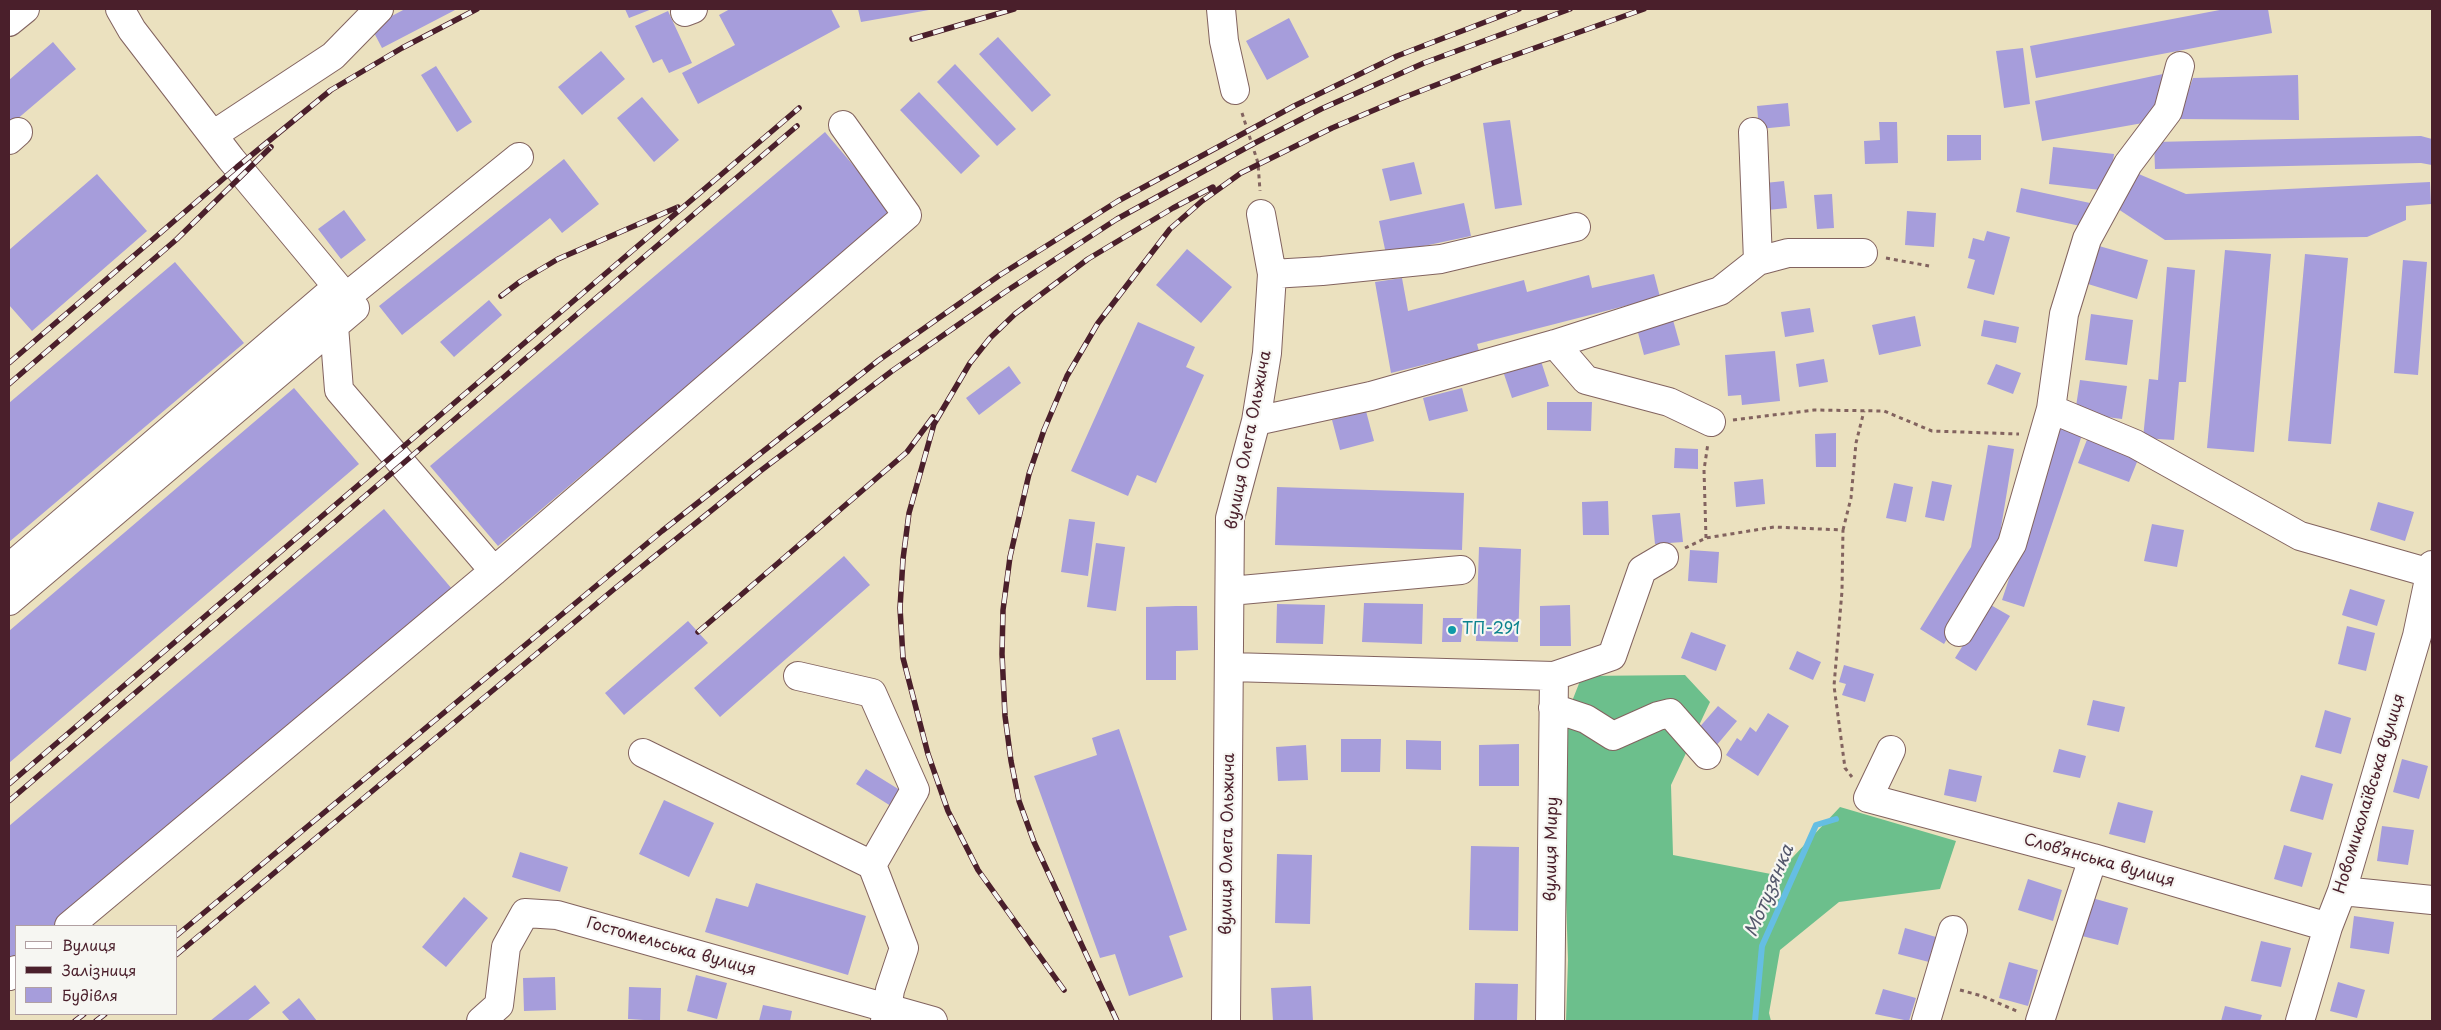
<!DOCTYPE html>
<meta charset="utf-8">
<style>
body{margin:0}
#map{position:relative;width:2441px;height:1030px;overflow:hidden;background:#ebe1bf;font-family:"Playpen Sans",sans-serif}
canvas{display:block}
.frame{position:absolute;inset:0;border:10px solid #4a1f2b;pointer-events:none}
.legend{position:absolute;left:15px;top:925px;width:162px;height:90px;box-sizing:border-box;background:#f6f6f2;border:1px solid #b1a0a2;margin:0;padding:6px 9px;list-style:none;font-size:15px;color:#4a1f2b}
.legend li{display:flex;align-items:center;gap:10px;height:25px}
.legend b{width:25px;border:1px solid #b1a0a2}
</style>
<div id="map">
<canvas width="2441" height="1030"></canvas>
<div class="frame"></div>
<ul class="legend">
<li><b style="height:6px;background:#fff"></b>Вулиця</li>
<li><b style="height:6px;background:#4a1f2b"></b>Залізниця</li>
<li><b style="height:14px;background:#a69ddb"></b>Будівля</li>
</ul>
</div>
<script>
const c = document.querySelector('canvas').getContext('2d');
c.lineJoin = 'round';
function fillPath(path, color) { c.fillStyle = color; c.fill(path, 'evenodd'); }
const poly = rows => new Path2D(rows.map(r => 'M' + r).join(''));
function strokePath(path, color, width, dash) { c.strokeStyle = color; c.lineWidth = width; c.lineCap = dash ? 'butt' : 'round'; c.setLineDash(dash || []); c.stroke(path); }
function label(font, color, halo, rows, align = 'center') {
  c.font = font + ' "Playpen Sans",sans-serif'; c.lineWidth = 4.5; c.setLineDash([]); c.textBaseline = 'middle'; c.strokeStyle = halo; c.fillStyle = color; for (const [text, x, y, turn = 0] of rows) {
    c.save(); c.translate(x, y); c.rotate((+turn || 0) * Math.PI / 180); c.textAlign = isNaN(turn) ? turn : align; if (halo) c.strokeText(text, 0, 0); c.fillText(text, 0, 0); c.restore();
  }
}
fillPath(poly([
 [1685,675,1710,702,1671,785,1673,855,1776,875,1840,807,1956,841,1940,889,1839,902,1780,950,1769,1013,1771,1021,1566,1021,1568,960,1564,835,1565,719,1582,676]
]), '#6cbf8c');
strokePath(poly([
 [1755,1021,1762,946,1816,825,1836,819]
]), '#65bee3', 6);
fillPath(poly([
 [405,9,457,9,382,48,371,27],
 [625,9,652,9,629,18],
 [730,9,831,9,840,27,698,104,682,73,735,45,719,15],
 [858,9,929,9,929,10,861,22],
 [2225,9,2268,9,2272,33,2036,78,2030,46],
 [668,11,692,63,669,73,662,59,653,63,635,26],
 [1289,18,1309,57,1267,80,1246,41],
 [998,37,1051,95,1032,112,979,54],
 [53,42,76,69,9,126,9,80],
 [2023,48,2030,104,2004,108,1996,51],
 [601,51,625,79,582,115,558,87],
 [955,64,1016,129,997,146,937,82],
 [436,66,472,122,457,132,421,75],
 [2163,74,2167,97,2154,121,2042,141,2035,101],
 [2298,75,2299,120,2178,119,2193,78],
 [919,92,980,156,961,174,900,110],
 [642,97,679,140,654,162,617,118],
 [1788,103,1790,126,1759,129,1757,106],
 [1510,120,1522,205,1495,209,1483,123],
 [1879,122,1897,122,1898,163,1865,164,1864,141,1880,140],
 [825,132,893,212,498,546,430,466],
 [1947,135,1981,135,1981,160,1947,161],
 [2421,136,2432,139,2432,165,2421,163,2155,169,2154,142],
 [2053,147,2114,154,2109,191,2049,184],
 [564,159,599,204,562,233,550,218,402,335,379,306],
 [1414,162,1422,194,1390,201,1382,169],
 [2134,172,2186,194,2430,182,2431,204,2406,206,2406,220,2367,237,2165,240,2118,209],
 [97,174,147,231,32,331,9,305,9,250],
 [1784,181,1787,208,1768,210,1765,183],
 [2021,188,2090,203,2085,227,2016,212],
 [1832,194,1834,228,1817,229,1814,195],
 [1464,203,1471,236,1386,254,1379,221],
 [344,210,366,240,341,259,318,229],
 [1907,211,1936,213,1934,247,1905,245],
 [1987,231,2010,237,1994,295,1967,288,1975,260,1968,258,1973,238,1984,241],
 [2099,246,2148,260,2137,299,2088,284],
 [1187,249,1232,287,1201,323,1156,285],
 [2225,250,2271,254,2254,452,2207,448],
 [2305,254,2348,258,2331,444,2288,441],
 [2403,260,2427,262,2418,375,2394,373],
 [175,262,244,343,9,542,9,403],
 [2167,267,2195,270,2186,382,2179,382,2174,440,2143,438,2149,379,2158,380],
 [1654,274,1660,297,1477,344,1479,351,1391,373,1375,282,1402,278,1408,311,1524,280,1527,292,1589,275,1592,288],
 [489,300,502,315,454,357,440,342],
 [1810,308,1814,332,1785,337,1781,312],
 [2091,314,2133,320,2127,365,2085,360],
 [1915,316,1921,346,1879,355,1872,325],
 [1673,320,1680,345,1644,355,1637,329],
 [1984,320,2019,327,2016,343,1981,336],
 [1138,322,1195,347,1186,367,1204,375,1156,483,1137,475,1128,496,1071,471],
 [1775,351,1780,401,1742,405,1741,395,1728,396,1725,355],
 [1824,359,1828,382,1799,387,1796,364],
 [1541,361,1549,386,1512,398,1504,374],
 [1996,364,2021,373,2013,394,1987,384],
 [1009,366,1021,383,979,415,966,398],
 [2080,380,2127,386,2122,419,2075,413],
 [294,388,359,464,9,763,9,631],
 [1462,388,1468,411,1429,421,1423,398],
 [1547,402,1592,402,1591,431,1547,430],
 [1366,411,1374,441,1340,450,1332,420],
 [2059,427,2082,435,2024,607,2002,600],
 [1836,433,1836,467,1816,467,1815,434],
 [2088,437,2139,457,2129,482,2078,463],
 [1988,445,2014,449,1997,552,1944,644,1920,629,1971,547],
 [1675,448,1698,449,1698,469,1674,468],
 [1763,479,1765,504,1736,507,1734,482],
 [1932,481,1952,485,1944,521,1925,517],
 [1894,483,1913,487,1906,522,1886,518],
 [1277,487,1464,493,1462,550,1275,545],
 [1608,501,1609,535,1583,535,1582,502],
 [2378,502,2414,512,2405,541,2370,530],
 [384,509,452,589,53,926,16,926,16,957,9,964,9,826],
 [1680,513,1683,542,1655,544,1652,515],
 [1069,519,1095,522,1088,576,1061,572],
 [2152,524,2184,530,2177,567,2144,561],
 [1096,543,1125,547,1116,611,1087,607],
 [1479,547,1521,549,1518,642,1476,641],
 [1690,550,1719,552,1717,583,1688,581],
 [844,556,870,585,720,717,694,688],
 [2350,589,2385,600,2377,626,2342,615],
 [1364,603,1423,604,1422,644,1362,642],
 [1277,604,1325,605,1323,644,1276,643],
 [1989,604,2010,616,1976,671,1955,658],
 [1570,605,1571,646,1540,646,1540,606],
 [1176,606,1197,606,1198,650,1176,651,1176,680,1146,680,1146,607],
 [1443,618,1463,618,1461,642,1442,642],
 [688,621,708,643,624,715,605,693],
 [2347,626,2375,633,2366,671,2338,664],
 [1691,632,1726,645,1716,671,1681,658],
 [1797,651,1821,662,1813,680,1789,669],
 [1844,665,1874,674,1865,702,1842,695,1846,684,1839,682],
 [2093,700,2125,707,2119,732,2087,725],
 [1718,706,1737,721,1716,746,1697,730],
 [2325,710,2351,718,2341,754,2315,747],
 [1768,713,1789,726,1758,776,1726,755,1737,738,1741,741,1750,727,1756,732],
 [1119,729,1187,930,1169,936,1183,977,1129,996,1115,954,1100,958,1034,776,1097,755,1092,738],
 [1341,739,1381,739,1380,772,1341,772],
 [1406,740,1441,741,1441,770,1406,769],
 [1519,744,1519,786,1479,786,1479,745],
 [1306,745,1308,780,1278,781,1276,747],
 [2059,749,2086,756,2080,778,2053,772],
 [2402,759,2428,766,2419,799,2393,792],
 [866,769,903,792,894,808,856,784],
 [1949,769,1982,776,1976,802,1944,795],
 [2301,775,2333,784,2323,820,2290,811],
 [664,800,714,823,689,877,639,854],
 [2118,802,2153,811,2145,843,2109,834],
 [2382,826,2414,830,2408,865,2377,861],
 [2284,845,2312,853,2302,887,2274,879],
 [1471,846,1519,847,1518,931,1469,930],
 [520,852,568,867,560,892,512,877],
 [1277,854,1312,855,1310,924,1275,923],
 [2028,879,2062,890,2053,921,2018,910],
 [756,883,866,916,848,975,705,932,716,898,748,907],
 [464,897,488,918,446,967,422,947],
 [2092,898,2128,908,2118,945,2082,936],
 [2354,916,2394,922,2389,954,2350,948],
 [1905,928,1936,937,1929,962,1898,954],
 [2261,941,2291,948,2281,987,2251,981],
 [2009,962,2038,970,2028,1006,1999,998],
 [696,975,727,983,717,1019,687,1011],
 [555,977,556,1010,524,1011,523,978],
 [2338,982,2365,990,2357,1018,2330,1011],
 [1475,983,1518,984,1517,1021,1474,1021],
 [255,985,270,1003,247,1021,210,1021],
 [1311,986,1313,1021,1273,1021,1271,988],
 [629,987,661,988,660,1021,628,1019],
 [1883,989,1916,998,1909,1021,1875,1014],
 [299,998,317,1021,290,1021,282,1012],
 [763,1005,792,1011,790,1021,759,1021],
 [2225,1006,2262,1015,2260,1021,2221,1021]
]), '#a69ddb');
const minor = poly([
 [1221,9,1224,41,1235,90],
 [685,12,693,9],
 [213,135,333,56,379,9],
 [9,140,18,132],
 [1758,261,1788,253,1863,253],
 [1272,274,1322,271,1441,259,1576,227],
 [346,297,519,157],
 [334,326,339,390,494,571],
 [1555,344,1586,380,1669,402,1711,422],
 [2051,409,2064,314,2087,239,2128,164,2168,111,2180,66],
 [1256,421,1371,396,1555,344,1720,291,1758,261,1753,132],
 [9,568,337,287],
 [1230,591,1461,570],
 [9,601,355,308,231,159,132,30,120,9],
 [1959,632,2012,544,2051,409,2135,444,2300,536,2430,573],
 [1230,667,1554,676,1612,656,1642,570,1664,557],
 [798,676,872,693,915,790,872,865],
 [1553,708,1586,719,1613,736,1658,716,1670,713,1707,755],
 [1891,750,1868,798,2093,858,2328,927],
 [643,753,872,865,904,948,890,990,885,1021],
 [2342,891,2432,900],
 [69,926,494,571,907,215,843,125],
 [9,976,16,970],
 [481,1021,499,1005,506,947,525,913,557,915,933,1021],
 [1226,1021,1230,518,1256,421,1267,353,1272,274,1261,214],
 [1550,1021,1554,676],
 [1926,1021,1953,930],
 [2040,1021,2093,858],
 [2300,1021,2328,927,2342,891,2417,636,2432,565]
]);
const major = poly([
 [9,22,25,9]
]);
strokePath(minor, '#82635f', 30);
strokePath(major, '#82635f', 30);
strokePath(poly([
 [1242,113,1258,163,1260,191],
 [1886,258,1929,266],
 [1733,420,1814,410,1884,411,1932,431,2019,434],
 [1843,530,1851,498,1856,443,1864,411],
 [1706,538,1704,470,1708,443],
 [1685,548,1706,538,1774,527,1843,530,1842,591,1834,686,1845,768,1852,777],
 [1960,990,1982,996,2019,1012]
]), '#82635f', 3, [4, 4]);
strokePath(minor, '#fff', 28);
strokePath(major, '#fff', 28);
const rail = poly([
 [912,39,1014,9],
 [501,296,521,281,558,259,678,207],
 [9,363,237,167,331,90,402,48,477,9],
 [9,384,177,239,271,147],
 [698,632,907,452,933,417],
 [9,784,799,108],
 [9,801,797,126],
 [176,936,662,531,879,360,1000,275,1118,201,1294,106,1397,56,1519,9],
 [176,955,613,590,759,472,892,371,1005,292,1117,219,1253,144,1321,109,1424,63,1570,9],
 [1064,990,978,870,948,811,928,754,903,658,900,608,903,559,909,513,934,424,970,363,990,338,1015,314,1088,259,1173,208,1213,187],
 [75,1021,84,1014],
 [96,1021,105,1014],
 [1117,1021,1034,842,1019,801,1011,761,1005,716,1002,654,1003,610,1010,557,1029,474,1044,430,1067,376,1098,323,1170,229,1202,201,1241,173,1332,128,1400,99,1487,65,1644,9]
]);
strokePath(rail, '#4a1f2b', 5.5);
strokePath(rail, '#f6f6f2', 4, [11]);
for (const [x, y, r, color] of [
 [1452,630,5,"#0f9aa8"]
]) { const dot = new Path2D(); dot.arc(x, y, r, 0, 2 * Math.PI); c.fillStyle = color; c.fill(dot); strokePath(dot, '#f6f6f2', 2); }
label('16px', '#4a1f2b', '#f6f6f2', [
 ["вулиця Олега Ольжича",1249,440,-79],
 ["Новомиколаївська вулиця",2370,794,-73],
 ["вулиця Олега Ольжича",1228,844,-89],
 ["вулиця Миру",1552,849,-89],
 ["Словʼянська вулиця",2099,861,16],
 ["Гостомельська вулиця",671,947,16]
]);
label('16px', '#0d838f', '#f6f6f2', [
 ["ТП-291",1462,630]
], 'left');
label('italic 18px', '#53576b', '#f6f6f2', [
 ["Мотузянка",1770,891,-67]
]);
</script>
